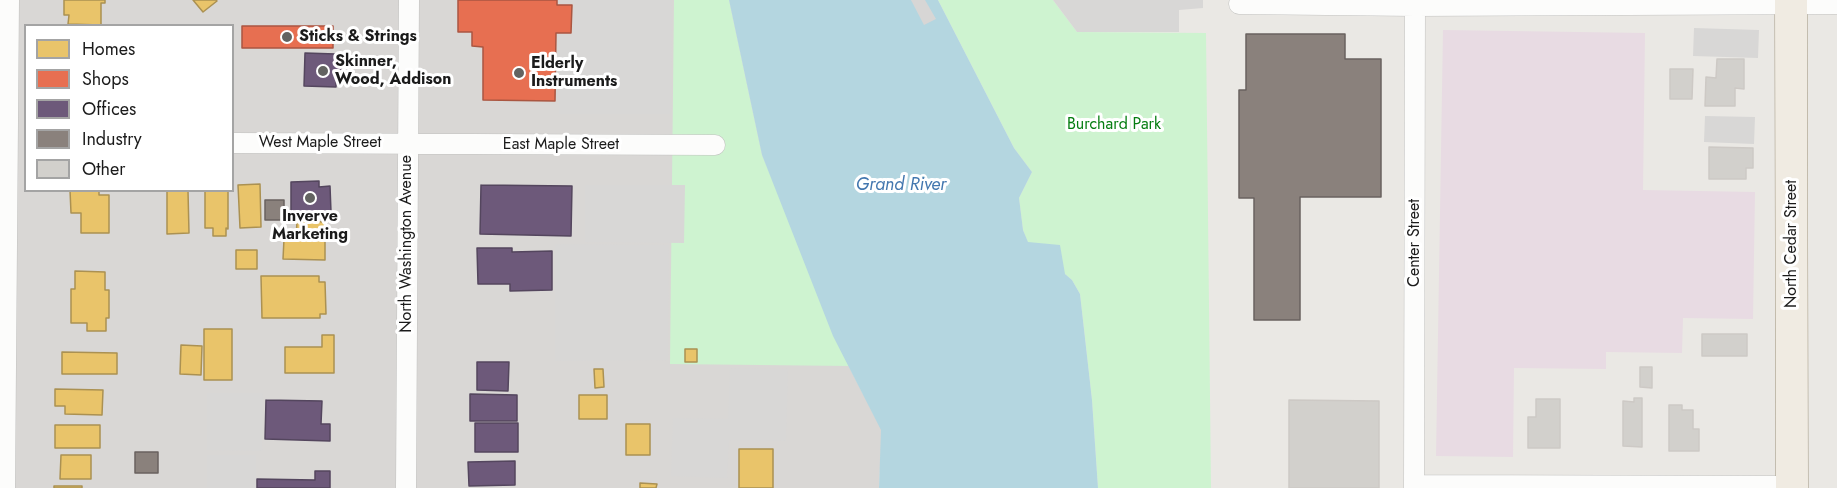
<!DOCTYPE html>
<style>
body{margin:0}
#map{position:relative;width:1837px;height:488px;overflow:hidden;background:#eae8e4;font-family:Jost,sans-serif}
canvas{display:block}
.legend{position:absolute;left:24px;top:24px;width:210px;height:168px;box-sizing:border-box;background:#fff;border:2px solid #a4a4a4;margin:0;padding:8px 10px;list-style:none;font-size:18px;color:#1b1b1b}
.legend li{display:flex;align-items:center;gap:12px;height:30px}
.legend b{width:30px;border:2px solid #a4a4a4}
</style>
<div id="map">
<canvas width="1837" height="488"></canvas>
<ul class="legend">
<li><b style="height:16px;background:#e9c46a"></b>Homes</li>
<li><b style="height:16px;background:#e76f51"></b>Shops</li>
<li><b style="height:16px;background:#6d597a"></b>Offices</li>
<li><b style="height:16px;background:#8a817c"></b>Industry</li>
<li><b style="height:16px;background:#d2d0cc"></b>Other</li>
</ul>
</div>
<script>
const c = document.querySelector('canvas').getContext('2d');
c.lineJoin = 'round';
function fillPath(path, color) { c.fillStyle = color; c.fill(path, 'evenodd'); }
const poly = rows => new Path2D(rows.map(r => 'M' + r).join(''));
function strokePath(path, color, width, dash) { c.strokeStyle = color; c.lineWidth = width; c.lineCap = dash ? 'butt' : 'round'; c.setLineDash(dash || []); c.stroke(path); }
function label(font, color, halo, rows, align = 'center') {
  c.font = font + ' Jost,sans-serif'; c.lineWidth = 6; c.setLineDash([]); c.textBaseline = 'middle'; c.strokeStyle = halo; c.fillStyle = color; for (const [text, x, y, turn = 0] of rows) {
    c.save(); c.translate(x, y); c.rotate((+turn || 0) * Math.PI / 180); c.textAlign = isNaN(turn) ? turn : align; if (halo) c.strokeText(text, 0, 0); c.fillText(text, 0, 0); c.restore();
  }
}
fillPath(poly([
 [0,0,729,0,762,155,833,336,882,430,879,488,0,488],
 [26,26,232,26,232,190,26,190]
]), '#d9d7d5');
fillPath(poly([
 [1443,30,1645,33,1643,190,1755,192,1753,319,1683,318,1682,353,1606,352,1606,369,1514,368,1513,457,1436,456]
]), '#e8dbe3');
fillPath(poly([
 [674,0,729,0,762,155,851,366,670,364],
 [938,0,1053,0,1077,32,1206,33,1211,488,1098,488,1092,400,1080,294,1072,280,1028,243,1023,230,1019,198,1032,172,1014,148]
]), '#cef3d0');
fillPath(poly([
 [567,0,672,0,671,114,559,114,559,37,573,37,573,2],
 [1053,0,1203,0,1203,8,1179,10,1179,32,1077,32],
 [1694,28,1759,30,1758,58,1693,56],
 [1705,116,1755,117,1754,144,1704,142],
 [585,185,685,185,684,243,585,242],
 [555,244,669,245,668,360,555,361],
 [730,368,788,369,786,441,729,440,727,478,671,476,673,418,728,419],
 [207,393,263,393,262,451,207,450],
 [207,455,256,455,256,488,207,488]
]), '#d8d7d6');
fillPath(poly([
 [729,0,938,0,1014,148,1032,172,1019,198,1023,230,1028,242,1060,245,1065,274,1072,280,1080,294,1092,400,1098,488,879,488,881,430,833,336,762,155]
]), '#b4d6e0');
fillPath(poly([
 [911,0,925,0,936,19,924,25]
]), '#d7d6d5');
const homes = poly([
 [64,0,105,0,105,3,101,3,101,25,68,24,69,15,64,15,64,0],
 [193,0,216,0,217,1,203,12,193,0],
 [260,184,261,227,240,228,238,185,260,184],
 [70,190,99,190,99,195,109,195,109,233,81,233,81,213,71,213,70,190],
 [205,190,228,191,228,229,226,228,226,236,213,236,213,228,205,228,205,190],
 [167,191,188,191,189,233,167,234,167,191],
 [297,221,325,222,325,260,283,259,284,239,296,239,297,221],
 [236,250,257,250,257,269,236,269,236,250],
 [75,271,105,272,105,290,109,290,109,318,106,318,106,331,87,331,87,323,71,323,71,289,75,289,75,271],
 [261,276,319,276,319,282,325,282,326,314,320,314,320,318,262,318,261,276],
 [204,329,232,329,232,380,204,380,204,329],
 [322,335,334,335,334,373,285,373,285,347,322,347,322,335],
 [181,345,202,346,201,375,180,374,181,345],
 [685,349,697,349,697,362,685,362,685,349],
 [62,352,117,353,117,374,62,374,62,352],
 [594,369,603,369,604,387,595,388,594,369],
 [55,389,103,390,102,415,65,414,65,406,55,406,55,389],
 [579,395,607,395,607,419,579,419,579,395],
 [626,424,650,424,650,455,626,455,626,424],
 [55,425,100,425,100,448,55,448,55,425],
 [739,449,773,449,773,488,739,488,739,449],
 [61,455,91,455,91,479,60,479,61,455],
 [640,483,657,484,656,488,640,488,640,483],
 [54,486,82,486,82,488,54,488,54,486]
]);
fillPath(homes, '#e9c46a');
strokePath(homes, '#ab9152', 1.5);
const shops = poly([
 [458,0,557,0,557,5,572,5,571,33,556,33,555,101,483,100,483,47,472,46,472,32,458,32,458,0],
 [242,26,333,26,333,48,242,48,242,26]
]);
fillPath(shops, '#e76f51');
strokePath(shops, '#aa5641', 1.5);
const offices = poly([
 [305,53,336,54,335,64,341,64,341,80,336,80,336,87,304,86,305,53],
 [319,181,319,187,330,186,331,212,291,213,291,182,319,181],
 [481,185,572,186,571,236,480,234,481,185],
 [477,248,512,248,512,252,552,251,552,290,510,291,510,284,478,284,477,248],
 [477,362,509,362,508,391,477,390,477,362],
 [470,394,517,395,517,421,470,421,470,394],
 [266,400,322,401,321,424,330,424,330,441,265,439,266,400],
 [475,423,518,423,518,452,475,452,475,423],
 [515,461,515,485,469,486,468,462,515,461],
 [315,471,330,471,330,488,257,488,257,479,315,480,315,471]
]);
fillPath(offices, '#6d597a');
strokePath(offices, '#54465e', 1.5);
const industry = poly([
 [1246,34,1345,34,1345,59,1381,59,1381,197,1300,197,1300,320,1254,320,1254,198,1239,198,1239,90,1246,90,1246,34],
 [265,200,284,200,284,220,265,220,265,200],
 [135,452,158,452,158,473,135,473,135,452]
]);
fillPath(industry, '#8a817c');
strokePath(industry, '#69625f', 1.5);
const building = poly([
 [1717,59,1744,59,1744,89,1735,88,1735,106,1705,106,1706,77,1716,78,1717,59],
 [1670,69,1693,69,1692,99,1670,99,1670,69],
 [1709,147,1753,148,1753,168,1746,168,1746,179,1709,179,1709,147],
 [1702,334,1747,334,1747,356,1702,356,1702,334],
 [1640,367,1652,367,1652,388,1640,387,1640,367],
 [1634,398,1642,398,1642,447,1623,446,1623,401,1634,402,1634,398],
 [1536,399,1560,399,1560,448,1528,448,1528,417,1536,417,1536,399],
 [1289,400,1379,401,1379,488,1289,488,1289,400],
 [1669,405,1682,405,1682,410,1693,410,1693,429,1699,429,1699,451,1669,451,1669,405]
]);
fillPath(building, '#d2d0cc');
strokePath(building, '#cdc9c5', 1.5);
const street = poly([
 [1239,4,1415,6,1837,4],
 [232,143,715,145],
 [1414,485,1792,486],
 [5,488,9,0],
 [406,488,409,0],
 [1414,488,1415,0]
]);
const primary = poly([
 [1791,0,1792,488]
]);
strokePath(street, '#c2c2c0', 21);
strokePath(primary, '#a09680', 33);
strokePath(street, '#fcfcfb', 20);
strokePath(primary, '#f0ebe2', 32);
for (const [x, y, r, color] of [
 [287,37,6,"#636361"],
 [323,71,6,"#636361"],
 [519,73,6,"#636361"],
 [310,198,6,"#636361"]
]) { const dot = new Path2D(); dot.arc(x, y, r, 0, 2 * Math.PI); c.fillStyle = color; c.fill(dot); strokePath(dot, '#fff', 2); }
label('bold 16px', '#1b1b1b', '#fff', [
 ["Sticks & Strings",299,37],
 ["Skinner,",335,62],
 ["Wood, Addison",335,80],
 ["Elderly",531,64],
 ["Instruments",531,82],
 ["Inverve",310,217,"center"],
 ["Marketing",310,235,"center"]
], 'left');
label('16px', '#057d11', '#fff', [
 ["Burchard Park",1114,125]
]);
label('16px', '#1b1b1b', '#fff', [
 ["West Maple Street",320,143],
 ["East Maple Street",561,145],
 ["Center Street",1415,243,-90],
 ["North Washington Avenue",407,244,-90],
 ["North Cedar Street",1792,244,-90]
]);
label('italic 18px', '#4377af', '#fff', [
 ["Grand River",901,186]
]);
</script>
